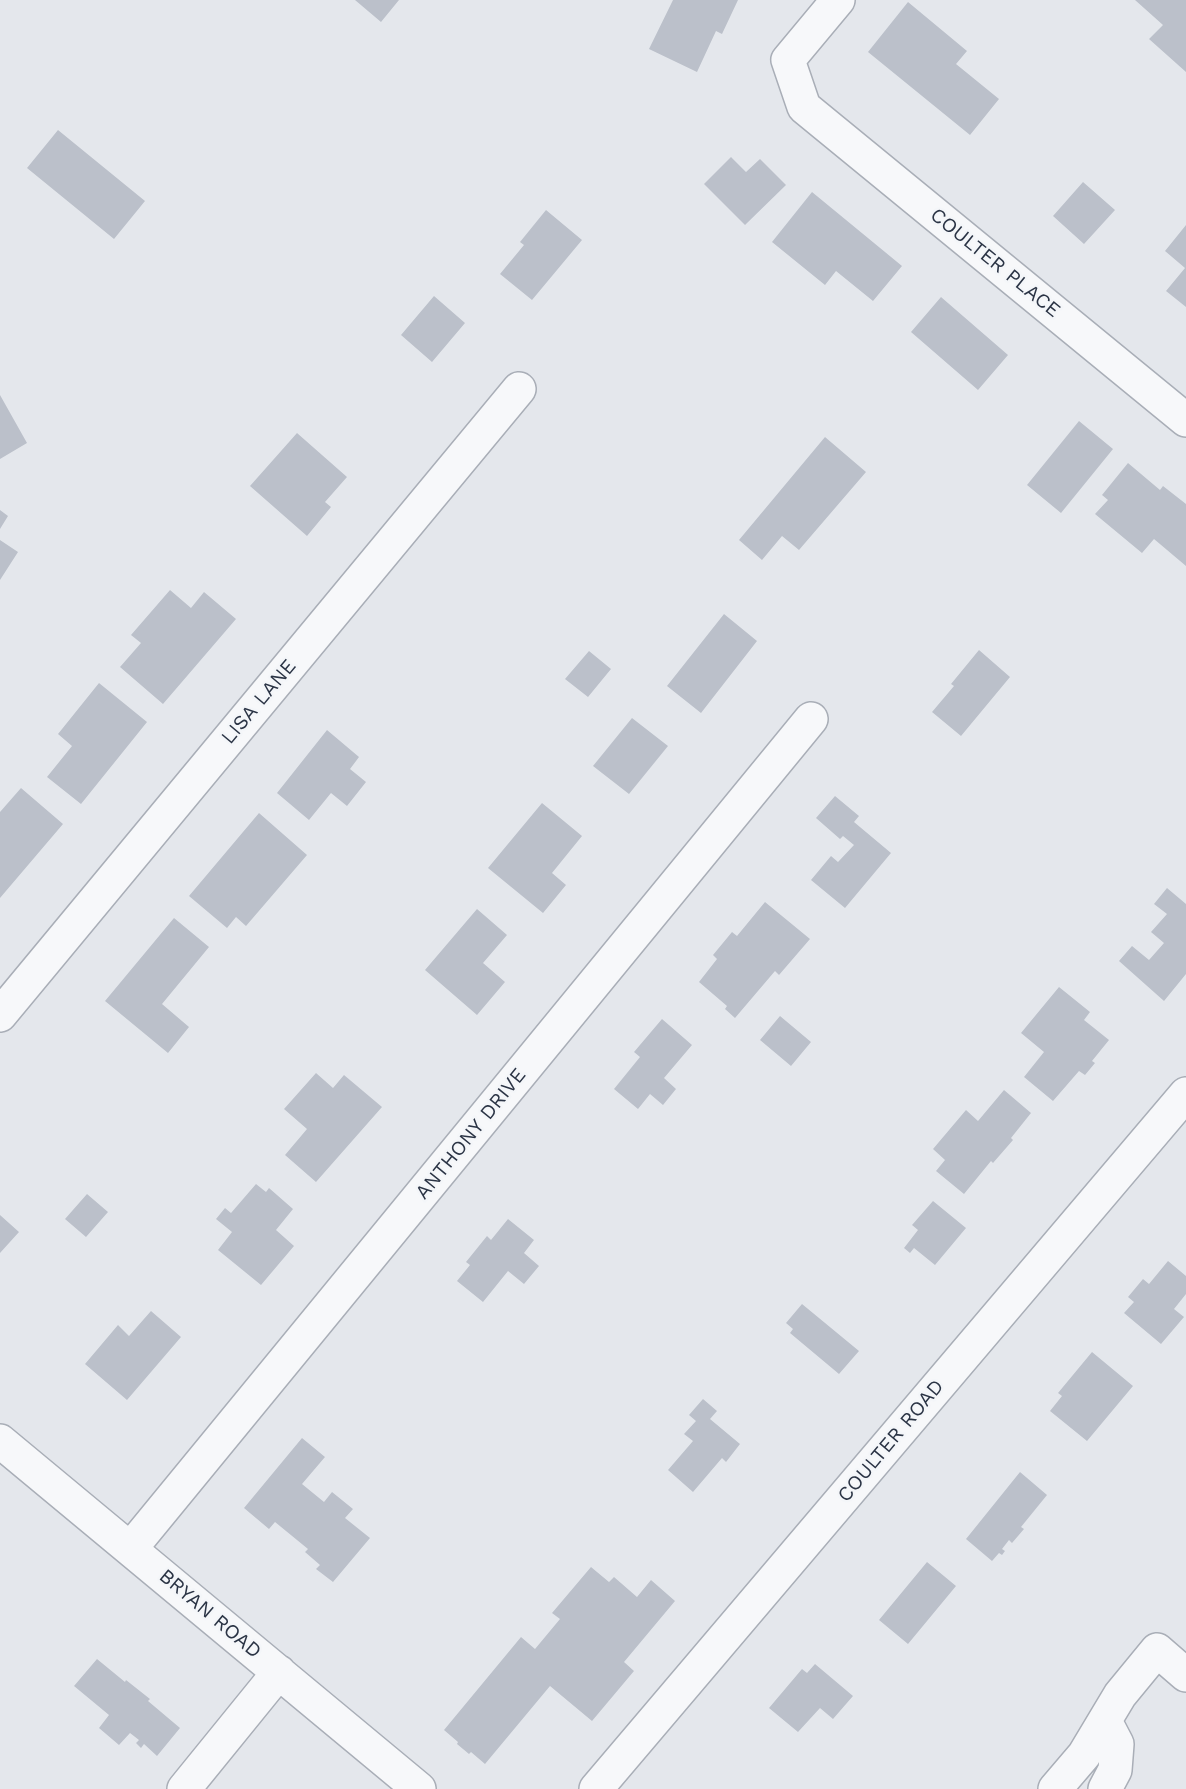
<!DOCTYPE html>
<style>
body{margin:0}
canvas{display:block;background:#e4e7ec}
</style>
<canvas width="1186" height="1789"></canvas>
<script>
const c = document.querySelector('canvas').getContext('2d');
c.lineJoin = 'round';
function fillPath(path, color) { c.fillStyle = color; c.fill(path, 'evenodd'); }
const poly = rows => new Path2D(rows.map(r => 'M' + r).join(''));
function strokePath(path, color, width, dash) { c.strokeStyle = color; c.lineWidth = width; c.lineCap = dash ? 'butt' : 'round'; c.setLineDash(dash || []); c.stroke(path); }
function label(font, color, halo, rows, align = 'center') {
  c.font = font + ' "Work Sans",sans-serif'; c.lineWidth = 5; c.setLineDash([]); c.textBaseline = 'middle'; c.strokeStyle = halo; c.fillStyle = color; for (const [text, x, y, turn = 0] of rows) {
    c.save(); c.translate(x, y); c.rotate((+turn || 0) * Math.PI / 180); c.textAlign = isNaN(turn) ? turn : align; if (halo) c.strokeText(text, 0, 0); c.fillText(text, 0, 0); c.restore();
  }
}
fillPath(poly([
 [355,0,399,0,381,22],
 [673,0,738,0,722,34,716,31,697,72,649,49],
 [1135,0,1186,0,1186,72,1149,39,1163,25],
 [908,2,967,51,956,64,999,99,970,135,868,52],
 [58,130,145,201,114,239,27,168],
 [731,157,746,172,760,159,786,185,745,225,704,184],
 [1083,182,1115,210,1084,244,1053,216],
 [812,192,902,266,873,301,836,271,825,285,772,242],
 [546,210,582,240,532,300,500,274,524,245,520,242],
 [1186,225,1186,307,1166,291,1185,268,1165,251],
 [434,296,465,323,432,362,401,335],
 [941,297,1008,355,978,390,911,332],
 [0,395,27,443,0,459],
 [1079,421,1113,449,1061,513,1027,485],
 [297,433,347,477,325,502,331,507,307,536,250,486],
 [825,437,866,472,799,550,782,536,762,560,739,540],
 [1128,463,1160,490,1163,486,1186,504,1186,566,1154,539,1142,553,1095,514,1108,500,1102,495],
 [0,510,8,516,0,529],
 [0,540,18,552,0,580],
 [170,590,191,608,204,592,236,619,163,704,120,667,141,643,131,635],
 [724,614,757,641,701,713,667,686],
 [979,650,1010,677,961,736,932,712,954,686,951,684],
 [589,651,611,669,588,697,565,679],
 [99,683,147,722,81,804,47,777,72,746,58,734],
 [632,718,668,746,629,794,593,766],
 [327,730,359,757,350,769,366,782,347,806,331,793,309,820,277,793],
 [21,788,63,824,0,898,0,812],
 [835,796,859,816,854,822,891,853,845,908,811,880,831,856,838,862,854,845,843,836,840,839,816,818],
 [542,803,582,836,552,873,566,885,543,913,488,868],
 [259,813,307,855,246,926,236,917,227,928,189,896],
 [1167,888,1186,904,1186,974,1164,1001,1119,961,1132,946,1149,960,1164,943,1151,932,1167,914,1154,904],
 [765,902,810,939,779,975,775,971,735,1018,725,1009,727,1006,699,982,717,959,713,955,732,932,737,936],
 [477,909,507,935,483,963,505,982,477,1015,425,970],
 [174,918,209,947,162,1004,189,1027,168,1053,105,1001],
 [1059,987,1090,1012,1084,1020,1109,1040,1092,1061,1095,1063,1085,1075,1079,1071,1053,1101,1024,1077,1044,1052,1021,1033],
 [780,1016,811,1042,791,1066,760,1040],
 [662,1019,692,1045,664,1078,676,1089,663,1105,650,1094,638,1109,614,1089,640,1057,634,1052],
 [316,1073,333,1088,344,1075,382,1107,316,1182,285,1155,307,1129,284,1109],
 [1004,1090,1031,1113,1011,1138,1013,1140,993,1163,991,1161,964,1194,936,1171,945,1160,933,1149,966,1110,978,1121],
 [256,1184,266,1192,269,1188,293,1209,276,1230,294,1246,261,1285,218,1250,232,1232,216,1219,225,1208,231,1213],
 [87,1194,108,1212,86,1237,65,1219],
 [933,1201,966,1228,935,1265,914,1248,910,1253,904,1248,918,1230,912,1225],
 [0,1215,19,1232,0,1253],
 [508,1219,534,1240,524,1253,539,1266,524,1284,508,1271,483,1302,457,1281,470,1265,466,1262,487,1236,491,1240],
 [1168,1261,1186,1276,1186,1294,1174,1309,1184,1317,1161,1344,1124,1313,1134,1302,1128,1297,1143,1279,1149,1284],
 [802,1304,859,1351,839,1374,790,1333,793,1329,786,1323],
 [151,1311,181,1337,127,1400,85,1364,118,1325,129,1336],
 [1092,1352,1133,1386,1087,1441,1050,1411,1062,1396,1058,1393],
 [703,1399,717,1411,710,1419,740,1444,726,1462,722,1458,693,1492,668,1470,693,1441,684,1434,696,1421,689,1415],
 [302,1438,325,1457,302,1484,324,1502,332,1492,353,1509,345,1518,370,1538,333,1582,316,1569,320,1565,305,1552,308,1549,275,1522,269,1529,244,1508],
 [1020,1472,1047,1495,1021,1527,1024,1529,1012,1543,1009,1540,1002,1549,1005,1551,1002,1555,999,1553,992,1561,966,1539],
 [927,1562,956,1586,908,1644,879,1620],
 [591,1567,609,1582,614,1577,637,1597,651,1580,675,1601,624,1662,634,1671,592,1721,550,1686,485,1764,471,1752,469,1754,457,1744,458,1742,444,1730,521,1637,535,1649,560,1619,552,1613],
 [97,1659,125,1682,126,1680,150,1699,148,1701,180,1728,157,1756,144,1744,141,1748,136,1743,139,1740,130,1733,119,1745,99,1728,109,1715,74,1686],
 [815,1664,853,1696,833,1719,820,1708,798,1732,769,1708,802,1669,807,1673]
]), '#bbc0ca');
const minor = poly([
 [838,0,788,60,804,107,1186,420],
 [0,1015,519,389],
 [0,1441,419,1789],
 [131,1548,811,719],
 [184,1789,279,1672],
 [596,1789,1186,1094],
 [1055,1789,1084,1755,1120,1695,1157,1650,1186,1675],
 [1105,1789,1115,1770,1117,1744,1105,1721]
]);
strokePath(minor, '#a9aeb7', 36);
strokePath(minor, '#f7f8fa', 33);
label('20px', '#2b3445', '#f4f6f9', [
 ["COULTER PLACE",995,263,39],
 ["LISA LANE",259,702,-50],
 ["ANTHONY DRIVE",471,1134,-51],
 ["COULTER ROAD",891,1441,-50],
 ["BRYAN ROAD",210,1614,40]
]);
</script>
